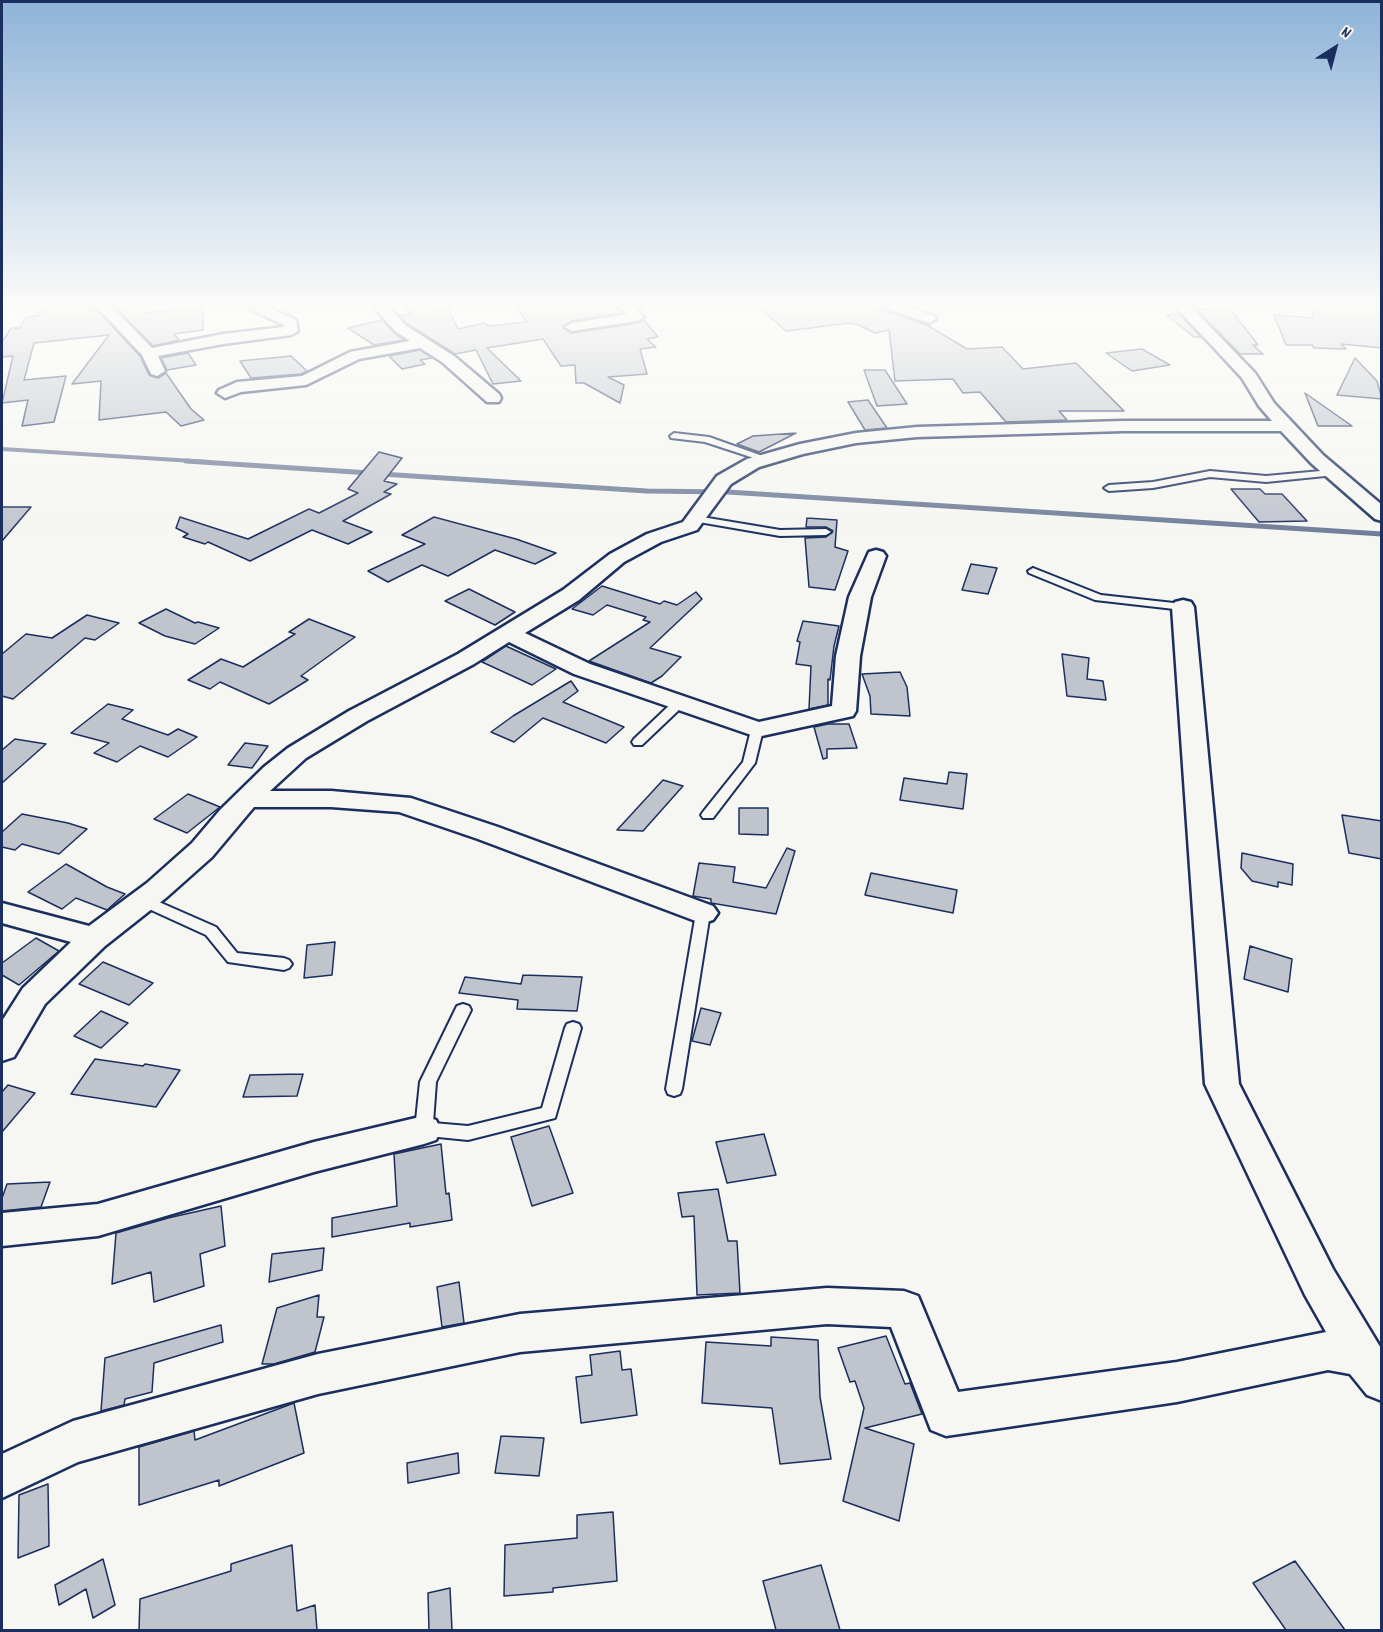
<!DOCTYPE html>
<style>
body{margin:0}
#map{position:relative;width:1383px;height:1632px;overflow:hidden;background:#f6f6f2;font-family:Dekko,sans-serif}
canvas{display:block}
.frame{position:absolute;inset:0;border:3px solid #1b2f5e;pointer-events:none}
.north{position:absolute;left:1305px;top:18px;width:60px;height:60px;-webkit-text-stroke:4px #f6f6f2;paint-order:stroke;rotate:36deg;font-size:16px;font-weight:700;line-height:24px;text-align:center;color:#1b2f5e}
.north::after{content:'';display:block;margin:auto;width:21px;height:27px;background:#1b2f5e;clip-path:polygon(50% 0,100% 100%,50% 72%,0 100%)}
</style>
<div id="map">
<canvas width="1383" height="1632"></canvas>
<div class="frame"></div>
<div class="north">N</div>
</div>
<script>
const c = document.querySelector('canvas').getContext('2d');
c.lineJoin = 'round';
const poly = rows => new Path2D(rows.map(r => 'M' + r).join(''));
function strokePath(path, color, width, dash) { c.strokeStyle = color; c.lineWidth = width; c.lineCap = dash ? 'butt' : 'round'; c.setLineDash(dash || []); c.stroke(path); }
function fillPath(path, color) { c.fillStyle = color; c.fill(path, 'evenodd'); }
strokePath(poly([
 [2,449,209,462]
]), '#717e99', 4);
strokePath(poly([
 [186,461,370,473],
 [381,474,647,491,728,492,1382,534]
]), '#717e99', 5);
const building = poly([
 [45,307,94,307,93,311,97,310,140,356,149,375,158,378,166,373,191,409,204,420,181,426,166,412,99,420,101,381,72,384,109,335,34,343,24,380,66,376,54,422,22,426,28,400,2,403,13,356,2,357,2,342,11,328,20,328,26,317,38,316,45,307],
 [143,307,146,313,203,307,203,330,174,334,179,340,153,346,116,308,143,307],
 [404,307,448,308,458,329,484,323,489,326,527,322,516,307,617,307,622,313,572,321,563,328,572,333,637,323,644,320,658,337,647,339,656,347,640,349,647,374,608,377,624,385,620,403,584,383,576,383,575,365,561,366,543,339,487,348,521,381,493,384,476,350,455,354,406,323,400,316,411,314,404,307],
 [758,307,874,307,927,325,967,349,1002,347,1023,369,1076,363,1124,411,1059,411,1067,420,1006,422,980,392,963,393,953,379,895,381,889,330,875,333,859,325,850,323,786,331,758,307],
 [1312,307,1382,307,1382,348,1341,344,1346,349,1314,348,1312,345,1286,345,1274,315,1313,318,1312,307],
 [1196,309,1231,310,1258,345,1253,345,1263,354,1240,354,1196,309],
 [1179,314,1201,337,1194,337,1166,315,1179,314],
 [382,320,393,332,404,340,374,345,348,328,382,320],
 [1142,349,1170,365,1132,371,1106,353,1142,349],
 [420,350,432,358,420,360,425,364,402,369,389,356,420,350],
 [188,353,196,365,167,370,161,358,188,353],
 [291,356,307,371,301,374,251,378,240,361,291,356],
 [1355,358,1377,381,1382,399,1337,395,1355,358],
 [864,370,885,370,907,404,877,406,864,370],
 [1305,393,1352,426,1318,426,1305,393],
 [868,400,887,428,865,430,848,402,868,400],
 [796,433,759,452,737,444,753,436,796,433],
 [379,452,402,458,384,481,397,484,384,492,391,494,343,521,372,532,348,544,312,530,250,561,208,542,205,544,183,537,188,534,176,528,180,517,248,539,309,509,319,513,358,493,348,489,379,452],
 [1231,489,1260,489,1265,494,1282,494,1307,521,1259,522,1231,489],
 [2,507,31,507,2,541,2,507],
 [434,517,516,539,556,553,535,564,495,550,448,576,422,565,388,582,368,571,425,544,402,535,434,517],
 [807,518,837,520,835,547,848,551,835,590,809,587,805,538,826,537,833,531,826,527,806,527,807,518],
 [971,564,997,568,988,594,962,590,971,564],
 [602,586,660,604,664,601,677,605,696,592,702,599,650,648,681,657,662,676,651,683,589,661,650,622,643,620,646,617,607,605,593,615,572,609,602,586],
 [469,589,515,612,495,625,445,601,469,589],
 [166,609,195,623,198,622,219,628,195,644,165,636,139,623,166,609],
 [87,615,119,623,95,640,85,638,13,699,2,696,2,654,26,634,52,638,87,615],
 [309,619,355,637,301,676,308,680,269,704,220,682,210,689,188,680,221,659,243,667,295,634,289,632,309,619],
 [803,621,839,626,834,646,830,680,828,679,828,705,809,709,811,666,796,664,800,642,797,641,803,621],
 [506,646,556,669,532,685,482,662,506,646],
 [1062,654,1089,658,1087,679,1103,681,1106,700,1067,696,1062,654],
 [900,672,907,687,910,716,871,714,870,696,862,674,900,672],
 [571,681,578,691,563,702,624,727,606,743,543,718,514,742,491,732,513,716,571,681],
 [108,704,133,710,122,719,168,735,178,729,197,737,168,757,140,746,117,762,94,753,109,743,71,733,108,704],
 [828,724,849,724,857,748,827,749,827,758,823,759,814,727,828,724],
 [15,739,46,744,2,783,2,750,15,739],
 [245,743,268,746,252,768,228,765,245,743],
 [949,772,967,774,963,809,900,800,904,778,947,784,949,772],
 [663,780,683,786,643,831,617,830,663,780],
 [188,794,220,807,187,833,154,819,188,794],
 [739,808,768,808,768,835,739,834,739,808],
 [22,814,68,823,87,829,59,854,22,844,15,850,2,847,2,832,22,814],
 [1342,815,1382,821,1382,859,1349,853,1342,815],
 [787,848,795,851,776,914,711,903,711,899,693,896,699,863,735,867,733,882,766,888,787,848],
 [1242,853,1293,864,1292,885,1278,882,1278,887,1252,881,1241,868,1242,853],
 [66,864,107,887,125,894,107,910,76,898,62,909,28,892,66,864],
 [871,873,957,890,953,913,865,895,871,873],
 [36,938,59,951,19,985,2,975,2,963,36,938],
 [335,942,332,975,304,978,307,945,335,942],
 [1250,946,1292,959,1288,992,1244,979,1250,946],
 [103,962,153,983,129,1005,79,984,103,962],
 [523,975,582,977,577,1011,517,1009,518,1000,459,993,465,977,521,984,523,975],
 [701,1008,721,1013,710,1045,692,1041,701,1008],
 [101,1011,128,1023,101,1048,74,1036,101,1011],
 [95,1059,143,1066,145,1064,180,1070,156,1107,71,1094,95,1059],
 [303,1074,297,1096,243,1097,250,1075,303,1074],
 [8,1085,35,1093,2,1132,2,1092,8,1085],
 [549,1126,573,1193,532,1206,511,1137,549,1126],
 [764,1134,776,1175,727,1183,716,1142,764,1134],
 [441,1144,446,1194,449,1193,452,1220,410,1227,410,1223,332,1237,332,1218,397,1206,394,1154,441,1144],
 [50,1182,41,1207,2,1211,2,1198,7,1184,50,1182],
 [718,1189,728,1241,737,1241,740,1293,697,1295,694,1216,682,1217,678,1193,718,1189],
 [221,1206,225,1246,200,1254,204,1286,154,1302,151,1272,112,1284,116,1233,168,1218,221,1206],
 [324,1248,322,1270,269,1282,272,1254,324,1248],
 [459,1282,464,1323,442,1327,437,1287,459,1282],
 [319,1295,317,1317,324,1317,315,1352,274,1364,262,1364,277,1308,319,1295],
 [221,1325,223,1342,154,1363,152,1392,125,1399,124,1405,101,1411,105,1358,221,1325],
 [886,1336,905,1384,910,1383,922,1414,865,1428,914,1444,899,1521,843,1501,864,1408,855,1381,850,1382,838,1348,886,1336],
 [771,1337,818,1340,820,1397,831,1459,780,1464,772,1408,702,1403,706,1342,771,1346,771,1337],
 [620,1351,622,1370,631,1369,637,1415,581,1423,576,1377,592,1375,590,1355,620,1351],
 [294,1403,304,1453,219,1486,219,1480,139,1505,139,1447,194,1431,195,1440,294,1403],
 [501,1436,544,1438,539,1476,495,1473,501,1436],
 [458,1453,459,1473,408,1483,407,1463,458,1453],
 [48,1484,49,1546,18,1558,19,1495,48,1484],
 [613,1512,617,1581,553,1588,553,1592,504,1596,505,1545,577,1538,577,1515,613,1512],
 [292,1545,297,1611,315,1605,317,1630,139,1630,140,1599,231,1571,231,1564,292,1545],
 [103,1559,115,1605,93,1618,86,1589,59,1605,55,1585,103,1559],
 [1295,1561,1345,1630,1286,1630,1253,1583,1295,1561],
 [821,1565,840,1630,776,1630,763,1581,821,1565],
 [450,1588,452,1630,429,1630,428,1593,450,1588]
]);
fillPath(building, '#c0c4cd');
strokePath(building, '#1b2f5e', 1.5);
const lane = poly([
 [674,433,709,437,771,459,766,462,705,442,671,438,670,436,674,433],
 [1332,470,1335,471,1335,475,1266,482,1210,477,1153,488,1109,491,1104,488,1109,485,1153,482,1210,471,1266,476,1332,470],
 [696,516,780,530,826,529,831,532,826,535,780,536,693,521,693,517,696,516],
 [1033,568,1101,595,1183,604,1188,607,1183,610,1095,600,1029,573,1028,571,1033,568],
 [679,699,685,703,683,706,642,745,634,745,632,742,634,739,675,700,679,699],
 [757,726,763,730,755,763,713,818,703,818,701,815,703,812,743,762,751,730,757,726],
 [143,895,216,927,237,953,284,958,289,960,292,964,289,968,284,970,228,962,206,935,138,904,136,900,138,896,143,895],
 [703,908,708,909,710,913,682,1089,680,1094,674,1096,668,1094,666,1089,696,913,698,909,703,908],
 [463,1004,469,1006,471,1010,436,1082,433,1123,468,1126,542,1108,565,1028,567,1024,573,1022,579,1024,581,1028,555,1118,468,1140,418,1135,415,1130,420,1082,457,1006,463,1004]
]);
const street = poly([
 [97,307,112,307,152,348,223,334,284,327,284,325,252,310,250,307,268,307,296,320,298,331,291,335,223,344,158,356,165,371,157,376,151,374,142,355,97,307],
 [374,307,389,307,405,325,454,356,499,394,501,398,499,402,487,402,442,362,420,348,359,359,306,385,241,392,225,398,217,393,219,390,237,382,302,376,350,352,410,341,395,331,374,307],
 [619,307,635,307,644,317,637,321,572,331,565,327,572,323,627,314,619,307],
 [888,307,908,307,934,316,936,319,929,323,890,310,888,307],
 [1176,307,1191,307,1255,373,1274,403,1323,455,1382,505,1382,521,1375,519,1311,463,1281,431,1123,431,917,437,856,443,803,454,759,467,731,484,697,530,661,542,624,562,579,600,525,633,590,664,759,722,832,706,836,656,849,597,869,552,876,550,883,552,886,556,871,597,860,656,856,711,853,716,757,737,574,674,509,642,474,664,367,721,306,758,270,791,331,791,411,798,498,827,713,906,718,913,713,920,703,923,693,920,478,839,399,812,331,807,254,807,212,857,167,897,105,946,45,1004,14,1057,2,1061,2,1021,23,988,71,942,2,923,2,903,89,926,147,883,192,843,220,810,264,767,288,748,349,711,458,654,563,590,610,554,647,534,683,522,717,476,747,459,800,444,856,433,917,427,1123,421,1272,421,1259,406,1242,378,1176,307],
 [1183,600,1191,602,1194,607,1239,1084,1333,1269,1382,1350,1382,1401,1367,1395,1350,1374,1328,1370,1177,1402,946,1436,931,1430,891,1327,827,1324,520,1352,318,1394,78,1462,2,1498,2,1454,73,1421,318,1354,520,1314,827,1288,904,1291,918,1296,958,1392,1177,1362,1326,1332,1305,1295,1205,1084,1172,607,1175,602,1183,600],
 [424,1116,436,1120,441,1130,436,1140,424,1144,314,1172,98,1236,2,1246,2,1213,98,1204,314,1142,424,1116]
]);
strokePath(lane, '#1b2f5e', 4);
strokePath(street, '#1b2f5e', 5);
fillPath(lane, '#f6f6f2');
fillPath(street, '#f6f6f2');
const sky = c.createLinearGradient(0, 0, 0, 535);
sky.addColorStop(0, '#8fb3d8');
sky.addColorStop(0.57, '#fbfbf9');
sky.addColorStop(1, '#fbfbf900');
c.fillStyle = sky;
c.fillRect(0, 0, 1383, 535);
</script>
